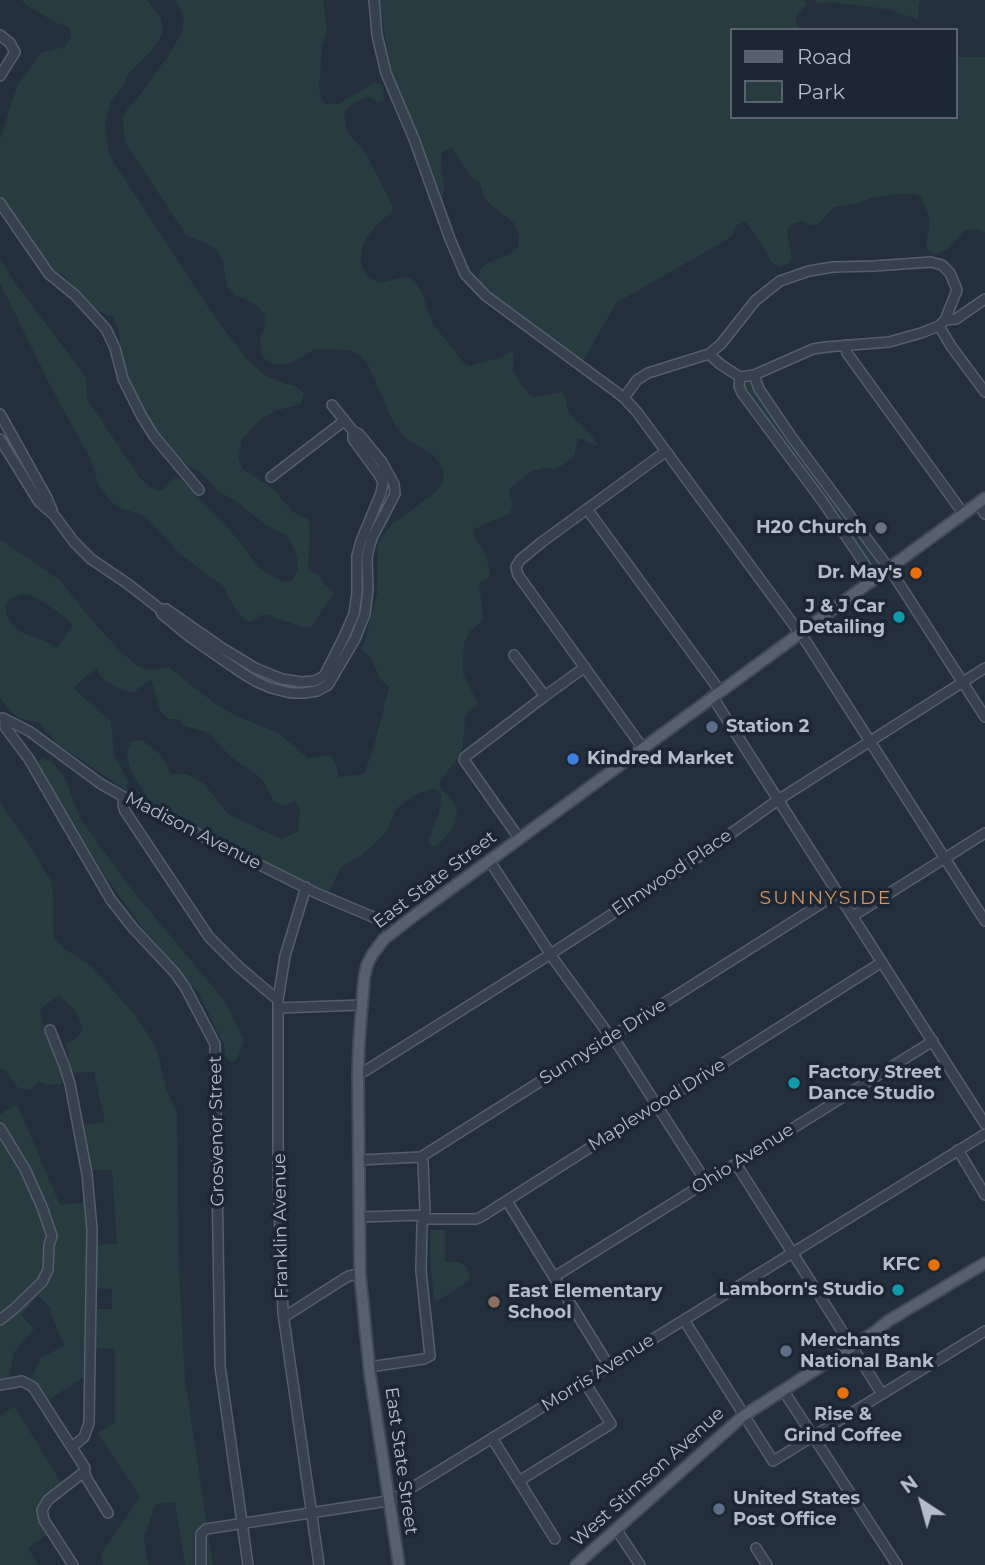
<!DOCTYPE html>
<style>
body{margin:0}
#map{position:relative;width:985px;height:1565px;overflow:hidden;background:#242f3e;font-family:Montserrat,sans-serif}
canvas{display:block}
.legend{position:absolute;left:730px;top:28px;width:228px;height:91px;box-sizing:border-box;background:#1d2633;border:2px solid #59626f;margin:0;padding:9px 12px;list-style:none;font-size:21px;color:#b4bcc9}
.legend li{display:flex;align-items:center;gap:14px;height:35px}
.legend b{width:35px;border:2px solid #59626f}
.north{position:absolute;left:887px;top:1467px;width:70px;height:70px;-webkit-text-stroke:5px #1d2633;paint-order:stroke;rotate:324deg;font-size:19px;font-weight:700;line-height:28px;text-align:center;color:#b4bcc9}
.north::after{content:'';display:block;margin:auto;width:24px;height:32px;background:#b4bcc9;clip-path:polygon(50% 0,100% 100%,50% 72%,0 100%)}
</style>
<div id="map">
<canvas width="985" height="1565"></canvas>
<ul class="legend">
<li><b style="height:9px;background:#56606e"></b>Road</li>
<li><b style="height:19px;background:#263c3f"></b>Park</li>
</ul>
<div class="north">N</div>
</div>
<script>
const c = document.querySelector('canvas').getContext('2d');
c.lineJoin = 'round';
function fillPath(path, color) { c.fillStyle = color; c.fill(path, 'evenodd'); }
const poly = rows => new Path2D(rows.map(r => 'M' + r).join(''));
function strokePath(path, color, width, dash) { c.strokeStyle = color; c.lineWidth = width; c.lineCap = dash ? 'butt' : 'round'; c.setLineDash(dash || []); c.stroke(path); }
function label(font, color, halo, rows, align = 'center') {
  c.font = font + ' Montserrat,sans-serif'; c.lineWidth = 7; c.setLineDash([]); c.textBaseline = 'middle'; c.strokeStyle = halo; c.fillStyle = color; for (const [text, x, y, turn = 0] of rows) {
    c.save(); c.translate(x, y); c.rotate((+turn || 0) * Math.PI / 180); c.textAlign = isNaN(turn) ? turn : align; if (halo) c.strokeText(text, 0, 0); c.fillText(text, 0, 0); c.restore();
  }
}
fillPath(poly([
 [21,0,147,0,161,18,163,29,159,41,152,50,128,74,124,85,111,101,105,124,108,147,111,158,210,310,249,362,265,375,283,383,295,386,304,393,301,404,278,410,268,415,258,422,242,439,238,459,243,469,273,489,293,512,308,519,310,530,308,565,309,571,319,574,324,584,333,591,332,596,312,626,306,628,267,615,261,615,251,622,245,620,237,612,223,586,180,554,148,519,143,515,120,508,110,501,99,486,90,458,51,387,0,283,0,258,17,286,84,374,86,379,87,397,89,402,140,478,149,486,159,491,164,489,176,477,181,480,225,524,258,566,267,573,282,581,288,582,293,580,298,569,297,556,287,535,267,526,235,500,218,492,203,474,185,463,167,447,145,418,125,372,118,327,113,317,94,309,62,274,48,267,0,197,0,140,17,86,41,53,65,47,71,37,71,31,68,26,56,23,28,6],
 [175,0,323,0,327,31,322,48,319,89,322,100,326,104,338,104,375,83,381,85,384,89,383,94,384,100,378,102,368,97,361,99,347,108,344,114,347,132,365,152,392,205,393,211,375,226,363,243,361,262,365,273,369,277,379,283,405,277,411,279,415,282,422,293,432,323,464,363,469,366,502,357,512,351,514,357,513,369,522,387,530,395,536,397,561,392,565,396,567,408,572,417,589,433,599,445,593,445,583,439,578,439,574,456,566,463,555,469,542,468,531,472,511,487,509,493,513,503,510,514,484,524,474,530,474,536,485,553,490,571,489,577,479,583,479,585,482,604,483,618,480,623,470,631,464,642,463,668,463,674,479,706,473,708,465,717,463,745,459,756,439,783,441,788,453,801,457,812,455,823,449,833,437,846,431,847,428,842,439,812,441,800,441,794,437,790,432,789,415,795,396,809,387,831,371,847,362,855,341,867,329,892,206,834,151,804,133,775,129,765,127,753,131,742,142,740,160,754,171,774,188,774,204,784,228,814,281,839,298,832,300,810,295,800,285,806,274,802,264,782,256,774,231,757,207,732,184,726,178,719,168,719,160,711,151,679,134,692,123,691,102,678,96,668,73,688,111,721,114,755,128,781,126,790,56,743,40,723,18,718,9,710,0,697,0,539,61,581,89,617,121,652,139,667,151,670,169,667,187,682,217,705,238,717,271,730,281,735,308,758,331,755,336,765,339,777,364,774,373,750,389,687,380,679,371,657,362,651,377,594,378,542,392,524,433,494,441,486,444,475,441,465,433,455,404,437,394,424,369,367,362,358,351,350,315,349,295,361,284,365,272,364,262,357,260,338,264,328,265,316,257,305,235,295,227,286,223,262,218,251,208,244,186,235,125,142,123,118,128,108,136,100,171,52,182,32,184,20,180,8],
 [23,594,33,596,43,602,61,614,73,625,57,648,46,641,23,633,13,626,7,616,5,605,13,597],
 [379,0,803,0,806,3,804,8,796,16,795,21,802,30,731,30,731,117,955,117,955,57,985,57,985,232,976,229,964,231,949,248,938,254,933,254,928,250,926,244,930,221,922,199,918,195,912,194,895,194,876,197,854,204,834,207,818,224,813,226,802,221,792,224,788,228,787,234,792,258,789,263,779,268,771,261,756,235,745,222,736,225,732,236,723,242,616,303,582,363,478,283,479,271,487,263,510,254,518,247,519,236,515,224,489,203,483,194,480,183,469,175,452,147,442,152,441,162,444,185,443,199,391,69],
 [815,0,920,0,918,9,919,20,887,9,838,3,827,2,817,4],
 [745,382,749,382,752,385,783,432,879,563,872,568,744,394,743,384],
 [42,757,53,763,64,776,80,818,129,886,227,1004,244,1041,237,1059,232,1062,225,1057,224,1045,198,992,146,932,105,876,40,767,39,761],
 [0,801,6,812,27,841,51,881,53,894,53,929,55,939,63,948,91,966,136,1016,154,1044,158,1055,166,1088,177,1114,179,1272,185,1379,213,1565,185,1565,175,1502,156,1504,144,1537,148,1565,103,1565,101,1554,140,1497,98,1433,115,1422,115,1349,91,1348,90,1373,44,1403,29,1386,40,1358,64,1346,50,1311,51,1308,38,1296,21,1315,34,1329,14,1352,8,1383,0,1386,0,1114,17,1104,60,1205,88,1202,92,1245,117,1244,112,1170,86,1170,78,1126,105,1122,94,1072,72,1073,66,1044,75,1039,83,1030,77,1012,59,995,40,1009,46,1039,54,1047,61,1073,61,1084,48,1085,38,1081,31,1090,18,1088,5,1070,0,1069],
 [90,1288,112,1289,112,1309,91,1309],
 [430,1230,445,1230,445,1262,460,1262,467,1267,470,1280,436,1302,434,1298,430,1263],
 [14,1406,64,1487,43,1506,51,1532,28,1548,39,1565,0,1565,0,1416]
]), '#263c3f');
const minor = poly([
 [374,0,377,35,386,73,414,139,450,239,465,274,486,296,615,391,624,398,637,412,807,643,985,921],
 [0,35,10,43,15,52,0,76],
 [0,203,49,274,75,295,106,329,115,348,123,379,141,415,154,436,199,490],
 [939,326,951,346,985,392],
 [845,345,847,353,963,513],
 [709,354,720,364,740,377,754,375,813,349,826,347,889,342,921,333,939,326,945,320,956,319,985,299],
 [754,375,759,389,793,439,893,574,985,717],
 [740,377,739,386,742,393,823,502,874,578],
 [624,398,637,380,648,373,709,354,721,344,755,301,766,292,780,281,809,271,833,267,874,266,931,262,942,265,950,273,957,290,945,320],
 [0,414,47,498,52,510],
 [0,439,39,502,54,515,74,542,91,559,128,584,160,609,162,614,190,637,242,673,255,681,271,688,291,693,304,693,317,691,328,685,355,639,365,614,368,590,367,558,369,548,372,538,395,494,394,484,382,462,359,434,353,431,332,405],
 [271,477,344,421],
 [977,503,985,514],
 [587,509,720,691],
 [160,609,166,609,222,648,255,668,282,679,301,682,314,681,324,676,343,639,354,614,357,593,357,556,361,541,381,493,383,483,380,476,353,439,353,431],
 [514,655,545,696],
 [712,696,985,1124],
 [3,718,29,731,101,784,124,797,316,893,373,917,384,924,392,933],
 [5,719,5,727,29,759,111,900,133,928,175,973,185,987,215,1044,220,1366,248,1565],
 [642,747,518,575,516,567,520,560,542,542,665,452],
 [124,797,123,805,125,811,209,937,239,967,278,1000],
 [519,838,464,760,465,757,545,696,585,667],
 [489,860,555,961,607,1032,615,1040,706,1182],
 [306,887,285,956,278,1000,278,1173,283,1313,319,1565],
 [853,916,985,833],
 [278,1008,361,1005],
 [50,1030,64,1065,70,1084,87,1174,92,1230,89,1423,84,1437,72,1447],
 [358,1073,365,1071,546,957,674,874,778,800,985,668],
 [0,1128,25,1169,42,1207,52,1236,49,1245,48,1270,42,1282,14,1309,0,1320],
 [958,1150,985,1195],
 [359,1160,421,1157,838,893],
 [736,1164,882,1394],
 [507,1201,609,1366],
 [360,1217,425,1215],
 [424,1219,476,1219,481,1217,882,962],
 [554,1277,933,1041],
 [284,1317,342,1280,349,1276,360,1274],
 [684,1320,773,1461,985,1331],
 [369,1367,424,1359,430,1356,421,1271,422,1225,425,1210,423,1162,421,1157],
 [0,1385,22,1381,33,1387,85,1468,84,1472,87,1479,108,1513],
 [783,1390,897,1565],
 [492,1438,555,1539],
 [519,1481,611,1424,584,1381],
 [616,1529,640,1565],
 [756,1548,767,1565],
 [73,1565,44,1520,42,1510,48,1500,84,1472],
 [201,1565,201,1534,206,1529,388,1501,400,1495,985,1134]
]);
const major = poly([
 [399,1565,370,1375,360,1274,358,1073,359,1043,364,979,367,965,372,955,384,939,415,915,985,498],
 [576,1565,743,1416,876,1331,888,1321,985,1263]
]);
strokePath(minor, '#565f6c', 12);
strokePath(major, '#414a57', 14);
strokePath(minor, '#38414e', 9);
strokePath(major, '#56606e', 10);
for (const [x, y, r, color] of [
 [881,528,7,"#6b7280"],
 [916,573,7,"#e8710a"],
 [899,617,7,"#0f9aa8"],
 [712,727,7,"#5c6f8a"],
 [573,759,7,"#3f7fe0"],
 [794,1083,7,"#0f9aa8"],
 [934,1265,7,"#e8710a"],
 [898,1290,7,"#0f9aa8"],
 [494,1302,7,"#8d6e63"],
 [786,1351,7,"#5c6f8a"],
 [843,1393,7,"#e8710a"],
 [719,1509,7,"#5c6f8a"]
]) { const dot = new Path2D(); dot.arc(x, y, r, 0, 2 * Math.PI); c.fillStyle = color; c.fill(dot); strokePath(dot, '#1d2633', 2.5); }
label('bold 18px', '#b4bcc9', '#1d2633', [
 ["H20 Church",867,528,"right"],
 ["Dr. May's",902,573,"right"],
 ["J & J Car",885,607,"right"],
 ["Detailing",885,628,"right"],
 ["Station 2",726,727],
 ["Kindred Market",587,759],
 ["Factory Street",808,1073],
 ["Dance Studio",808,1094],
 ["KFC",920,1265,"right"],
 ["Lamborn's Studio",884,1290,"right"],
 ["East Elementary",508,1292],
 ["School",508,1313],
 ["Merchants",800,1341],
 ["National Bank",800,1362],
 ["Rise &",843,1415,"center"],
 ["Grind Coffee",843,1436,"center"],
 ["United States",733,1499],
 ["Post Office",733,1520]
], 'left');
label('18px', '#b4bcc9', '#1d2633', [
 ["Madison Avenue",193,831,27],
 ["Elmwood Place",672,873,-34],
 ["East State Street",435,880,-37],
 ["Sunnyside Drive",603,1042,-32],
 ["Maplewood Drive",657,1105,-32],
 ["Grosvenor Street",217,1131,-91],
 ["Ohio Avenue",743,1159,-32],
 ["Franklin Avenue",281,1226,-91],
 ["Morris Avenue",598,1373,-32],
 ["East State Street",401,1461,82],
 ["West Stimson Avenue",648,1477,-42]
]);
c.letterSpacing = '2px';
label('19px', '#d59563', '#1d2633', [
 ["SUNNYSIDE",826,898]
]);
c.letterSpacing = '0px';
</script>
